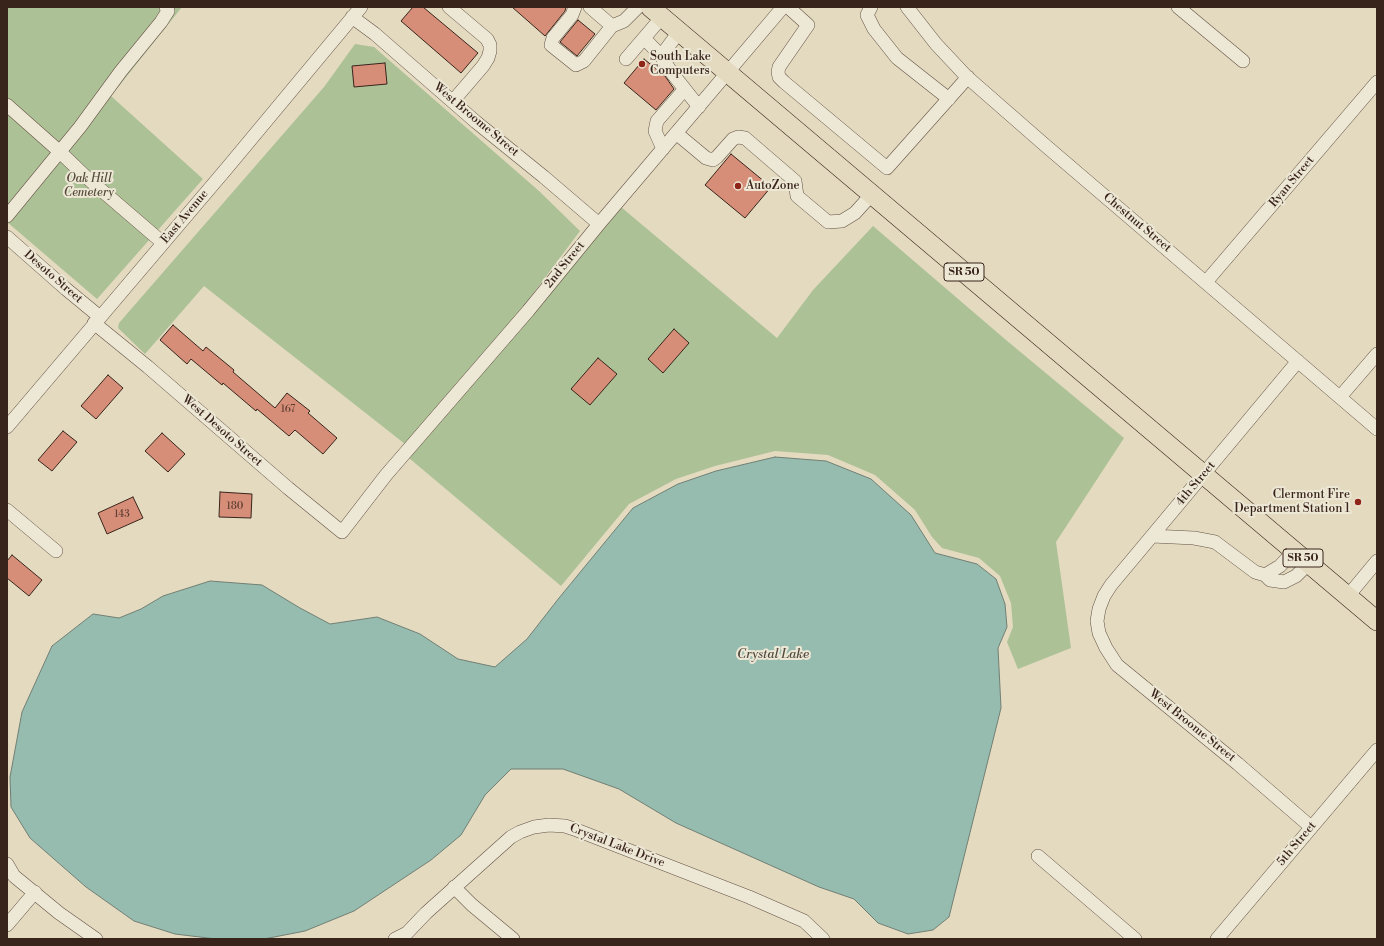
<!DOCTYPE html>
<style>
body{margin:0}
#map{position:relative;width:1384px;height:946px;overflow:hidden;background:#e3dabf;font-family:"Libre Bodoni",serif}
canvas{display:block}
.frame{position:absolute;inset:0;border:8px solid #39241b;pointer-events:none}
</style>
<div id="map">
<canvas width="1384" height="946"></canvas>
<div class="frame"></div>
</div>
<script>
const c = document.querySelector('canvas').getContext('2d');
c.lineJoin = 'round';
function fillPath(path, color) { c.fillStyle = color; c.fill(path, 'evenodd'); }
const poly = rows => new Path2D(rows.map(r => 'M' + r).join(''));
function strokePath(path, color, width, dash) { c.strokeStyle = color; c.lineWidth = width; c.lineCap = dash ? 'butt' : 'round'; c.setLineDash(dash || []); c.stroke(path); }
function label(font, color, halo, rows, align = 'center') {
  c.font = font + ' "Libre Bodoni",serif'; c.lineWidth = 4; c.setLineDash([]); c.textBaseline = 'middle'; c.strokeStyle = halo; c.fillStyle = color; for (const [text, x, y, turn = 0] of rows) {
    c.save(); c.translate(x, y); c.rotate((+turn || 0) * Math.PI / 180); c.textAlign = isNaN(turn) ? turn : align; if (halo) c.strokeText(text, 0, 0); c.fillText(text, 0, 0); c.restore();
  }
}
fillPath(poly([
 [7,7,182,7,111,96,203,179,97,299,7,222],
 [355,44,374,47,539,191,580,231,523,307,405,444,204,286,145,354,118,328,119,323,324,87],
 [621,207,777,338,813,290,873,226,1006,340,1124,438,1056,542,1071,648,1018,669,1007,642,1013,627,1011,603,1000,576,979,558,942,548,932,537,915,510,875,475,828,455,775,451,715,466,676,479,629,504,561,586,409,458]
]), '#adc197');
const water = poly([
 [775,457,826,461,871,479,911,515,935,553,977,564,996,579,1005,604,1007,627,998,648,1001,708,949,917,933,930,908,934,878,923,854,899,819,887,676,823,619,789,563,769,511,769,485,795,461,835,431,860,354,911,305,931,264,939,216,939,175,934,134,921,86,887,30,838,11,807,10,777,22,712,52,646,93,614,119,618,141,609,163,596,210,581,262,585,300,608,330,624,377,617,420,634,458,659,495,667,527,639,559,598,633,508,678,484,716,471,775,457]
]);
fillPath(water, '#96bbaf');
strokePath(water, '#717f74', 1);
const building = poly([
 [413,7,423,7,478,53,461,73,401,21,413,7],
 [512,7,566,7,565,11,545,36,512,7],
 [578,20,595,34,577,56,560,42,578,20],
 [644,59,665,76,674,89,656,110,624,83,644,59],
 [385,63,387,84,354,87,352,66,385,63],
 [731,154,771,187,745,218,705,185,731,154],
 [173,325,203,351,206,347,234,370,233,372,275,408,287,393,310,411,308,413,337,438,323,454,295,430,289,436,257,409,256,411,223,383,222,385,191,359,187,364,160,340,173,325],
 [674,329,689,343,663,373,648,359,674,329],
 [598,358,617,374,590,405,571,389,598,358],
 [108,375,123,388,96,419,81,406,108,375],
 [63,431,77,442,52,471,38,460,63,431],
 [162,433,185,454,168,472,145,451,162,433],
 [220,492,252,494,251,518,219,517,220,492],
 [133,497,143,518,107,534,98,513,133,497],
 [12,555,42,580,29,596,7,578,7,561,12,555]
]);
fillPath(building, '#d68e79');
strokePath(building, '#39241b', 1);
const minor = poly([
 [449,7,487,39,490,45,490,51,488,58,483,66,453,101],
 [575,7,572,15,553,38,551,45,576,65,584,61,612,26,624,21,638,7],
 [590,7,612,26],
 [788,7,808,25,779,67,778,72,779,77,784,82,887,168,968,77],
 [871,7,867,15,874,29,897,58,949,99],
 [907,7,936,44,967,77,1046,146,1377,429],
 [1178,7,1243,61],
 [352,17,375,34,476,122,544,177,599,224],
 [644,38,661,56,672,73,699,107],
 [661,56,679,32],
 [626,59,662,17],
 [7,105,60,152,85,176,163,243],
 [676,133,706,158,713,160,717,157,733,139,738,137,745,138,795,181,797,196,828,222,842,221,855,213,872,194],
 [663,149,655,131,657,121,684,90],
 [7,216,80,127,121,71,161,22,168,11,166,7],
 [7,237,66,289,100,317],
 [1206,282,1377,82],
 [94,323,148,367,288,488,342,532,386,475,528,311,599,224,783,7],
 [1298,361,1111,585,1104,596,1099,609,1097,621,1099,633,1106,648,1117,665,1238,764,1311,827],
 [1340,397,1377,354],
 [7,427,227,168,361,7],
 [7,510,56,551],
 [1152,536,1194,538,1215,542,1255,572,1265,575],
 [1294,551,1280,566,1265,575,1270,580,1284,582,1296,576,1309,563],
 [1348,596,1377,561],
 [1038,856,1135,939],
 [7,864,14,876,59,913,96,939],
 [454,887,472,905,513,939],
 [7,925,35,892],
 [395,939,407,933,426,913,511,837,520,832,534,827,549,825,565,826,574,829,749,897,804,921,823,939],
 [1217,939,1377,750]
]);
const highway = poly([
 [650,7,1377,621]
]);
strokePath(minor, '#645244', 14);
strokePath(highway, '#39241b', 20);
strokePath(minor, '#ede7d5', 13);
strokePath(highway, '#e3dabf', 19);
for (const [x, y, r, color] of [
 [642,64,4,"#8f2418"],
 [738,186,4,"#8f2418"],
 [1358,502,4,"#8f2418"]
]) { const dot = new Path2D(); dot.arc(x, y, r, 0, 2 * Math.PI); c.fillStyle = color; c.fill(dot); strokePath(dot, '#ede7d5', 1.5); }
label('10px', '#603e32', null, [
 ["167",288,410],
 ["180",235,507],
 ["143",122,515]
]);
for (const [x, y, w] of [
 [964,272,40],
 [1303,558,40]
]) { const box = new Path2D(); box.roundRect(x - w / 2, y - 9, w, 18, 3); c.fillStyle = '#ede7d5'; c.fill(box); strokePath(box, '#39241b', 1); }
label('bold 11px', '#39241b', null, [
 ["SR 50",964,272],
 ["SR 50",1303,558]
]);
label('12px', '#39241b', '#ede7d5', [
 ["South Lake",650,57],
 ["Computers",650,71],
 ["AutoZone",746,186],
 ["Clermont Fire",1350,495,"right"],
 ["Department Station 1",1350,509,"right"]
], 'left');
label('12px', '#39241b', '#ede7d5', [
 ["West Broome Street",476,120,40],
 ["Ryan Street",1292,182,-50],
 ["East Avenue",185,217,-50],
 ["Chestnut Street",1137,223,40],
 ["2nd Street",565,265,-51],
 ["Desoto Street",53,277,41],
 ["West Desoto Street",222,431,41],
 ["4th Street",1196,484,-50],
 ["West Broome Street",1192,726,39],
 ["5th Street",1297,844,-50],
 ["Crystal Lake Drive",617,846,21]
]);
label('italic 12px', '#564b3a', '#ede7d5', [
 ["Oak Hill",89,179],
 ["Cemetery",89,193]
]);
label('italic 13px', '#504a40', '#ede7d5', [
 ["Crystal Lake",773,655]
]);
</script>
